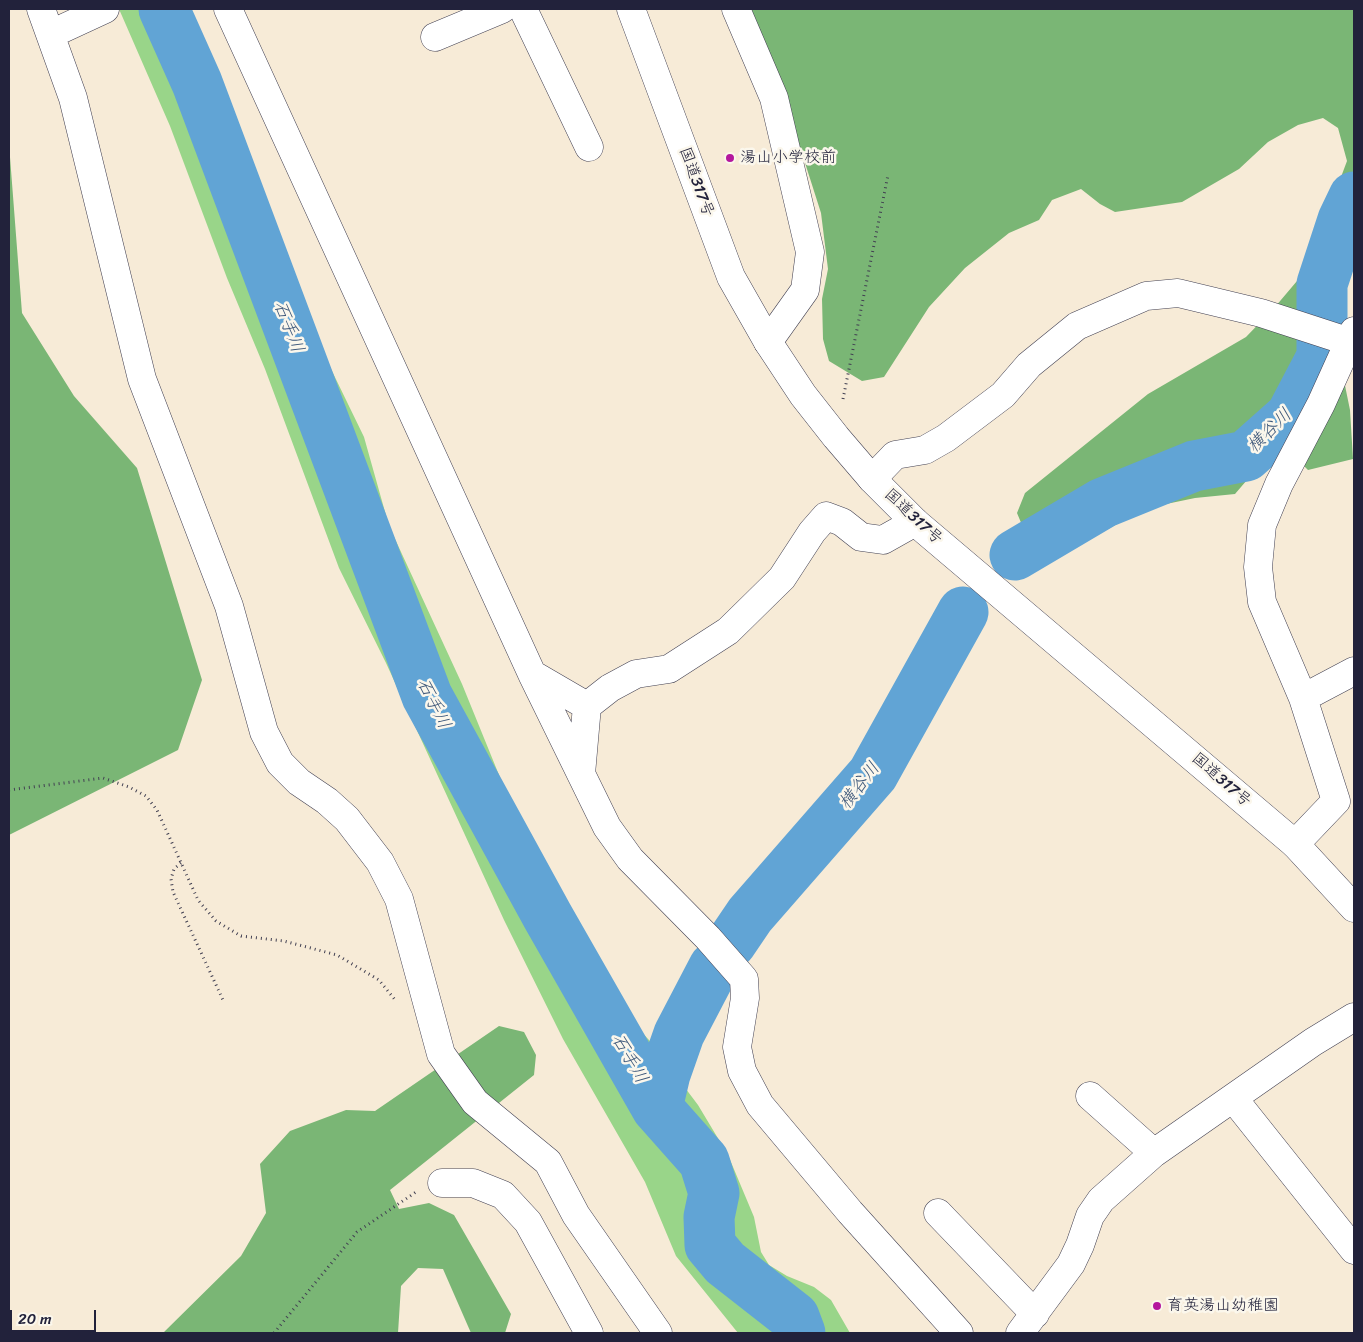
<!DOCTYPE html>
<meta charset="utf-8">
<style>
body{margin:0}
#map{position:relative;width:1363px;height:1342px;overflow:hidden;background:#f7ebd7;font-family:Sriracha,sans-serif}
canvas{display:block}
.frame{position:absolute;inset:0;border:10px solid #22223b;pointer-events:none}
.scale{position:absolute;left:10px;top:1310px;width:86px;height:22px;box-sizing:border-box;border:2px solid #22223b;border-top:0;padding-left:6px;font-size:15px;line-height:18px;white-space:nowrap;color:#22223b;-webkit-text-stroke:4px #fbf7ec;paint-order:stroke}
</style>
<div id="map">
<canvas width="1363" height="1342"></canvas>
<div class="frame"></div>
<div class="scale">20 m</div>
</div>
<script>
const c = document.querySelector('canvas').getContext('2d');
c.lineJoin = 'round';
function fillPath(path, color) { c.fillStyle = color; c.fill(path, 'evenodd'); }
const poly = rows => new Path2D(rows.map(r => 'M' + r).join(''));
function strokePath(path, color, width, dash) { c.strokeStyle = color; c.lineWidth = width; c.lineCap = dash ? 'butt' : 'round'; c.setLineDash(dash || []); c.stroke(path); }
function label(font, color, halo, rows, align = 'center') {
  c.font = font + ' Sriracha,"Klee One",sans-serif'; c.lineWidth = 5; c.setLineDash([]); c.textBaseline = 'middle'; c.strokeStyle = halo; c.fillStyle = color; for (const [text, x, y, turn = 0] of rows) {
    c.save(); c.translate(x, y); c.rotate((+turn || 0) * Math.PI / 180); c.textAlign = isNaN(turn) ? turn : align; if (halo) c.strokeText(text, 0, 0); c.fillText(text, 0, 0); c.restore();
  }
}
fillPath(poly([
 [119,9,185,9,230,107,314,334,364,437,389,526,462,684,521,829,579,937,622,1011,649,1040,698,1105,728,1155,754,1217,761,1252,769,1265,787,1276,814,1287,831,1300,850,1333,821,1333,806,1301,745,1277,777,1333,738,1333,676,1256,645,1182,563,1039,504,920,386,663,339,568,265,369,227,278,170,126]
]), '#99d589');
fillPath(poly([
 [749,9,1354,9,1354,242,1350,252,1343,297,1340,361,1350,410,1353,459,1308,470,1286,448,1271,452,1235,494,1195,498,1147,508,1080,544,1050,552,1022,525,1017,513,1025,493,1148,394,1246,337,1275,307,1297,281,1326,217,1347,161,1338,128,1323,118,1298,125,1268,142,1239,169,1182,202,1115,212,1100,204,1081,189,1052,200,1039,220,1009,233,965,268,929,307,884,377,862,381,829,361,823,339,822,299,828,269,821,213,799,144],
 [9,144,22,313,74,396,137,468,202,680,178,750,9,835],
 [499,1026,524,1032,536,1055,534,1075,390,1190,399,1209,429,1203,454,1215,511,1314,505,1333,471,1333,443,1269,418,1268,401,1286,398,1333,163,1333,241,1256,266,1213,260,1164,290,1131,346,1110,375,1111]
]), '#7ab675');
fillPath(poly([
 [744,1277,806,1301,821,1333,777,1333]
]), '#61a4d5');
strokePath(poly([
 [164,9,197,83,427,696,548,917,657,1108,704,1161,714,1193,709,1217,710,1245,725,1263,794,1317,800,1333],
 [1015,555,1103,503,1194,466,1246,456,1291,416,1322,357,1322,284,1343,220,1354,197],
 [731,943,750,915,873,774,963,612],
 [657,1108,665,1074,679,1034,714,967]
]), '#61a4d5', 51);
const minor = poly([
 [41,9,73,98,142,379,229,606,264,732,280,763,299,782,327,801,347,819,380,862,399,899,441,1054,475,1102,548,1162,576,1215,658,1333],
 [228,9,532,674,607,827,630,859,708,938,744,979,745,998,737,1047,742,1071,760,1105,850,1212,959,1333],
 [523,9,589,147],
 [736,9,774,98,810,252,805,290,768,342],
 [51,34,105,9],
 [435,37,502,9],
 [872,479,895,455,925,450,946,438,1003,395,1029,365,1077,326,1146,296,1178,293,1261,313,1350,342],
 [532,674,587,706,610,688,636,674,669,669,728,631,782,578,812,532,826,516,842,522,861,537,883,540,915,522],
 [1303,698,1354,671],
 [581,774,587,706],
 [1295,844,1336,801,1303,698,1262,602,1258,567,1262,525,1279,484,1321,404,1354,331],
 [1090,1096,1154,1153],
 [1233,1098,1354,1250],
 [442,1183,473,1183,503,1195,528,1222,589,1333],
 [938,1213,1035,1314],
 [1020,1333,1071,1264,1080,1245,1090,1216,1101,1200,1154,1153,1313,1042,1354,1017]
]);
const highway = poly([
 [631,9,731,277,768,342,803,395,836,437,872,479,915,522,1295,844,1354,908]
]);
strokePath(minor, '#424052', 29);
strokePath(highway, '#424052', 29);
strokePath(poly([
 [843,399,888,175],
 [9,790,103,778,129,787,146,796,157,810,198,900,216,921,241,936,284,941,337,955,379,980,396,1001],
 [181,863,174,869,171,879,173,892,223,1000],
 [274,1333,357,1232,416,1192]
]), '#424052', 3, [1, 4]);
strokePath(minor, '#fff', 28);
strokePath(highway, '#fff', 28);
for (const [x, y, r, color] of [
 [730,158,5,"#b5179e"],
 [1157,1306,5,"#b5179e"]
]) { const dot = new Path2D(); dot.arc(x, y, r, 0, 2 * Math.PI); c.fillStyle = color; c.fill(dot); strokePath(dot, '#fbf7ec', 2); }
label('16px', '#22223b', '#fbf7ec', [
 ["湯山小学校前",740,158],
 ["育英湯山幼稚園",1167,1306]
], 'left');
label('16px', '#22223b', '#fbf7ec', [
 ["国道317号",696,182,70],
 ["国道317号",913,517,43],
 ["国道317号",1221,780,41]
]);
label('italic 18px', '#3b5679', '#fbf7ec', [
 ["石手川",288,327,69],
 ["横谷川",1270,431,-44],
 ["石手川",433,704,64],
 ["横谷川",860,786,-52],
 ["石手川",629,1059,60]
]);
</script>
